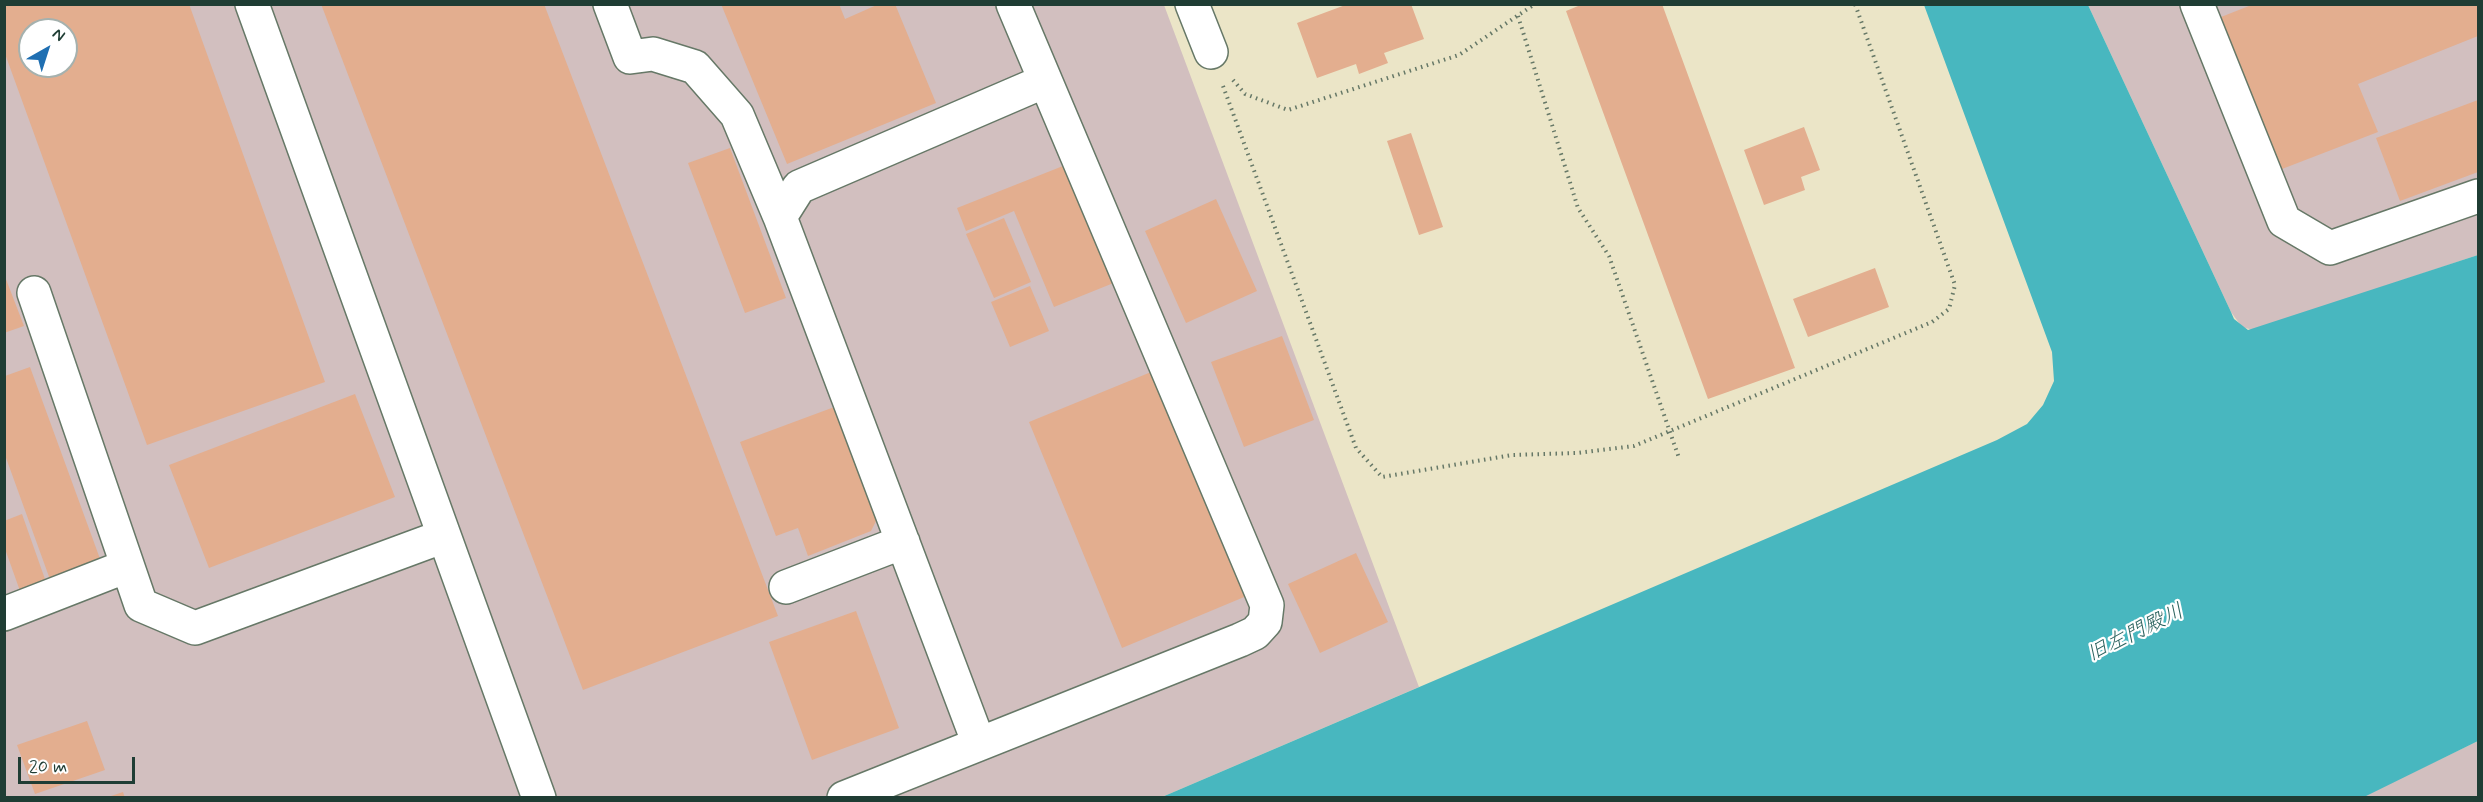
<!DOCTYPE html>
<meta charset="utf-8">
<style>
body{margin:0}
#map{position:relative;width:2483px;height:802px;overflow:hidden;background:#ebe5c7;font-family:Mynerve,sans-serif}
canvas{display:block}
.frame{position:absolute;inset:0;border:6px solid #1f3d34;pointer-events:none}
.north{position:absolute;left:18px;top:18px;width:60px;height:60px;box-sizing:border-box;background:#fff;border:2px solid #a5b1ae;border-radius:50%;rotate:39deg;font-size:16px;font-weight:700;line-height:24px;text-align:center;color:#1f3d34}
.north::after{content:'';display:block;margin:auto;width:21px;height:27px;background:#1f6fb2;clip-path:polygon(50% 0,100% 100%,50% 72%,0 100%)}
.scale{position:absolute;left:18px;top:757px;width:117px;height:27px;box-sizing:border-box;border:3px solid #1f3d34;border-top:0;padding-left:8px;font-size:18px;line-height:21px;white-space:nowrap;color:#1f3d34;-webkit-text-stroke:4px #fff;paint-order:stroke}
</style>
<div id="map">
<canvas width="2483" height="802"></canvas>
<div class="frame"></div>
<div class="north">N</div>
<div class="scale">20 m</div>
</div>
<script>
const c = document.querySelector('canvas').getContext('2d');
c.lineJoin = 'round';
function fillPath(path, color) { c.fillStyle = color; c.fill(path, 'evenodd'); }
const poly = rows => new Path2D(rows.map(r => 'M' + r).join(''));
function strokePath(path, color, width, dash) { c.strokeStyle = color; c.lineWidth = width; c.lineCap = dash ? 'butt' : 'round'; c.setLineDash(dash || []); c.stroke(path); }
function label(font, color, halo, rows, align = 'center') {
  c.font = font + ' Mynerve,"Klee One",sans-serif'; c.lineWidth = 4.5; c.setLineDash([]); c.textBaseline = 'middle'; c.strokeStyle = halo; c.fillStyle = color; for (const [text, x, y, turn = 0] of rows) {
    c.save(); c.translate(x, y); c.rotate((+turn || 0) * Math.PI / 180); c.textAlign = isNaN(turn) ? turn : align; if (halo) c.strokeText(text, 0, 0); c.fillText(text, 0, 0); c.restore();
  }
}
fillPath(poly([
 [5,5,1164,5,1419,687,1162,797,5,798],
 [30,30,66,30,66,66,30,66],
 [2088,5,2478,5,2478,255,2253,330,2242,327,2231,312],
 [2478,741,2478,797,2362,797]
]), '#d2bfbf');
fillPath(poly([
 [1924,5,2088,5,2231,312,2234,319,2248,330,2478,255,2478,741,2362,798,1162,797,1997,440,2027,424,2043,405,2054,381,2052,352]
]), '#48b7bf');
fillPath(poly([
 [4,4,189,4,325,382,147,445,4,51],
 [30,30,66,30,66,66,30,66],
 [321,4,544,4,778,616,583,690],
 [721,4,839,4,845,19,879,4,895,4,936,103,787,164],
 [1348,4,1411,4,1424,39,1384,53,1388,63,1359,74,1356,64,1317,78,1297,23],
 [1583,4,1662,4,1795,368,1708,399,1566,11],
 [2254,4,2478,4,2478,36,2358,84,2378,132,2282,169,2221,17],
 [2478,100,2478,172,2400,201,2376,138],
 [1804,127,1820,170,1801,177,1805,190,1764,205,1744,150],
 [1411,133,1443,227,1419,235,1387,141],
 [730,148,786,298,745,313,688,163],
 [1068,164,1116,282,1054,307,1014,211,966,231,957,208],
 [1216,199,1257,291,1186,323,1145,231],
 [1004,218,1031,282,994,298,966,234],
 [1875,268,1889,307,1808,337,1793,299],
 [4,274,24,326,4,333],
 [1030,286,1049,331,1010,347,991,302],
 [1282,336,1314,420,1244,447,1211,362],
 [30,367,103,567,52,585,5,455,5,376],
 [1156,370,1249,595,1122,648,1029,422],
 [355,394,395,497,209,568,169,465],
 [837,406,879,515,871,531,808,556,798,528,776,536,740,442],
 [22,514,46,582,20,591,4,546,4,521],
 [1356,553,1388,622,1320,653,1288,584],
 [856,611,899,728,812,760,769,642],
 [87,721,105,770,35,794,17,745],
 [123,792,125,798,108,798,108,797]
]), '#e3ae8f');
const minor = poly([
 [252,4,539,798],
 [610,4,630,57,653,54,695,67,737,115,780,217,979,744],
 [1192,4,1211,52],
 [2197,4,2284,221,2330,248,2478,196],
 [780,217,799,187,1045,81],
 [34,293,141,605,195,628,444,536],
 [786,587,903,542],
 [4,614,127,566],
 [844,798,1240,640,1255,633,1265,622,1267,605,1013,4]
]);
strokePath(minor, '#667867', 36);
strokePath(poly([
 [1518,16,1578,208,1609,256,1679,458],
 [1233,80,1245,94,1288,110,1459,55,1535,4],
 [1223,86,1356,448,1382,477,1512,455,1577,453,1634,446,1932,322,1949,309,1955,285,1855,4]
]), '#667867', 4, [1.5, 4.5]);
strokePath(minor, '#fff', 33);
label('italic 21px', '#2b625e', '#fff', [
 ["旧左門殿川",2136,634,-26]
]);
</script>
